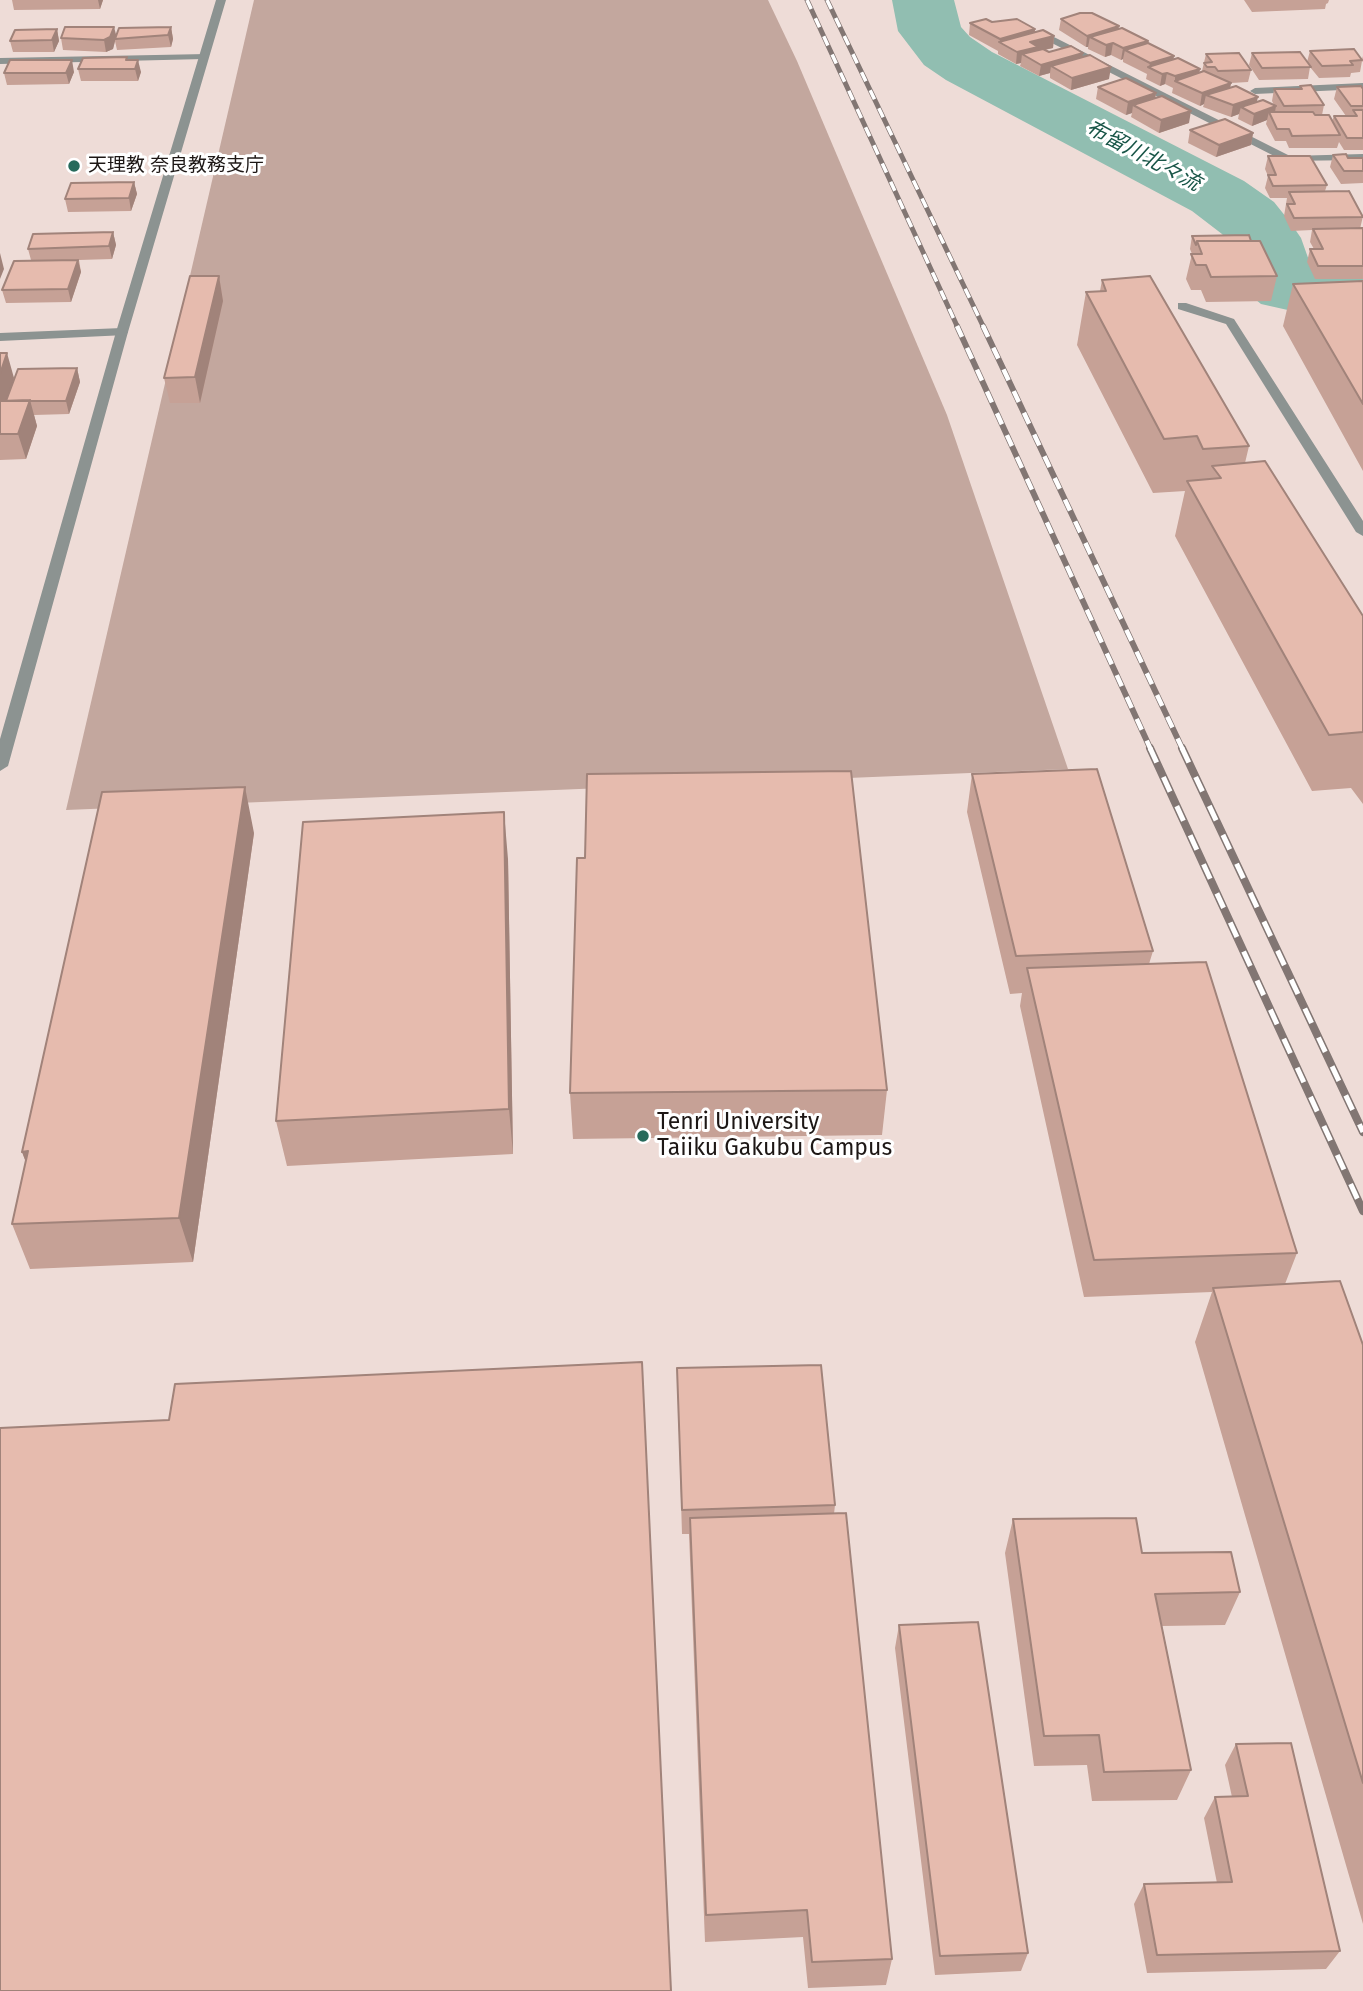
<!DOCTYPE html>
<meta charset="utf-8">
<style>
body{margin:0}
canvas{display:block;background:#eedcd7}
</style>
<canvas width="1363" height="1991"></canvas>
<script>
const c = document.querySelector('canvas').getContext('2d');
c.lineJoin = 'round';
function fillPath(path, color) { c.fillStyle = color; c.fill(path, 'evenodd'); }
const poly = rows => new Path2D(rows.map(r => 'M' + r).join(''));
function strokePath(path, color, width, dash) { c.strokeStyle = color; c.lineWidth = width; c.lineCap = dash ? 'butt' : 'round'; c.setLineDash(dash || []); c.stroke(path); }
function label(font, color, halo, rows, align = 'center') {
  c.font = font + ' "Fira Sans","Noto Sans JP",sans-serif'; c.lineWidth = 6; c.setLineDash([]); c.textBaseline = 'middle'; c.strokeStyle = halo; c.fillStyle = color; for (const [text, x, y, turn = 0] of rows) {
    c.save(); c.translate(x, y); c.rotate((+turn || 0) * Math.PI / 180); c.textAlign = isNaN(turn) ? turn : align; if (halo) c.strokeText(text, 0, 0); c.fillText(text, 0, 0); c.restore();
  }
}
fillPath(poly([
 [254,0,768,0,797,61,947,415,1068,769,66,810]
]), '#c3a79e');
fillPath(poly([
 [892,0,954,0,961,27,970,37,992,52,1244,181,1274,202,1290,222,1301,238,1312,269,1363,268,1363,314,1310,315,1261,304,1250,295,1239,279,1228,241,1222,234,1192,211,946,80,924,65,898,31,892,0]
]), '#91beb1');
fillPath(poly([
 [1038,32,1044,32,1290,156,1363,154,1363,160,1284,161,1038,36,1038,32],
 [207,54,209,56,204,59,0,64,0,58,207,54],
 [1363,83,1363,89,1255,94,1250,91,1255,88,1363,83],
 [1178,303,1186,303,1234,319,1363,521,1363,536,1356,532,1226,324,1178,309,1178,303],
 [122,328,128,332,126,335,0,341,0,333,122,328]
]), '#8c9391');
fillPath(poly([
 [216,0,226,0,128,332,8,766,0,771,0,739,116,332,216,0]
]), '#8c9391');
const railFar2 = poly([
 [807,0,958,328],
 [827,0,984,328]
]);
const railFar1 = poly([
 [957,326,1151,750],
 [983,326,1183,750]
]);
const rail = poly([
 [1150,748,1363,1211],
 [1182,748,1363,1132]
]);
strokePath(railFar2, '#827673', 5);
strokePath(railFar1, '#827673', 6);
strokePath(rail, '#827673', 8);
strokePath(railFar2, '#fff', 3.5, [10]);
strokePath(railFar1, '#fff', 4.5, [12]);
strokePath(rail, '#fff', 5, [16]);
fillPath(poly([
 [12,0,103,0,100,9,14,10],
 [1244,0,1329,0,1328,3,1326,4,1325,9,1252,12],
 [1061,19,1118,29,1174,56,1173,59,1200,69,1199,73,1202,71,1206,54,1251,70,1248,82,1231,83,1230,87,1257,102,1274,105,1272,101,1274,89,1300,89,1300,86,1324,105,1322,115,1332,121,1334,116,1346,116,1334,99,1337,87,1363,89,1363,150,1344,150,1339,142,1337,148,1289,148,1286,141,1275,141,1266,124,1267,120,1252,126,1238,119,1239,114,1231,117,1203,107,1204,104,1200,106,1172,93,1173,88,1165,84,1160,86,1146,79,1147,74,1123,62,1123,59,1121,60,1111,55,1105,57,1088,49,1088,47,1086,47,1059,30],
 [992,22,1035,29,1035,32,1054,36,1053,48,1045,50,1049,52,1082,57,1109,79,1071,90,1050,78,1050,73,1039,76,1020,66,1021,63,1016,64,998,54,998,51,969,35,970,23],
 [171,27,173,39,171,47,117,50,115,41,113,49,106,52,63,50,61,38,116,36],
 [57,29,59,41,54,52,13,52,10,41],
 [1310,51,1362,60,1363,56,1363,62,1362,61,1360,72,1351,73,1350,77,1319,78,1310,67,1308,79,1259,80,1249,65,1252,53,1307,62],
 [128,60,141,72,138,81,81,81,78,69],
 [74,72,69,84,7,85,4,73],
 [1098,87,1156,93,1155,98,1189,123,1159,133,1131,117,1132,113,1126,115,1096,99],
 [1190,130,1253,133,1251,145,1216,157,1188,143],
 [1333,155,1348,158,1363,158,1363,183,1341,184,1330,167],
 [1268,156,1327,185,1325,191,1363,216,1360,229,1363,228,1363,279,1315,279,1307,262,1310,249,1314,249,1310,242,1312,230,1291,231,1284,216,1287,198,1270,198,1265,188,1268,176,1265,169],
 [134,182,137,194,131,211,68,212,65,199],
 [113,232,116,245,112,259,79,260,81,272,71,302,6,303,2,290,31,260,28,249],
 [1192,236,1251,241,1277,276,1271,301,1206,302,1201,290,1191,290,1186,279,1192,254,1190,249],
 [219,276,223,301,200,403,170,403,164,378],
 [1102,280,1249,446,1245,463,1363,616,1363,804,1351,788,1312,791,1175,536,1185,491,1153,493,1077,345,1086,292,1100,291],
 [1363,281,1363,471,1283,326,1293,284],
 [0,353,14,378,11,388,77,368,80,382,69,414,34,415,37,426,26,459,0,460],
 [972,774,1153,951,1149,964,1297,1253,1285,1284,1363,1345,1363,1924,1195,1342,1212,1292,1084,1297,1020,1006,1022,993,1010,994,967,812],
 [254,833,193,1262,30,1269,12,1224,26,1162,22,1152],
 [508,859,513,1154,287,1166,276,1121],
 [887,1090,882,1135,573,1139,570,1093],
 [677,1368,835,1505,834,1514,892,1959,886,1985,808,1988,803,1937,705,1942,689,1534,682,1534],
 [1013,1519,1142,1553,1240,1592,1225,1625,1162,1626,1191,1770,1177,1800,1092,1801,1087,1765,1034,1766,1005,1553],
 [899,1625,1028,1953,1021,1971,935,1975,895,1648],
 [1236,1744,1340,1951,1326,1969,1147,1973,1134,1904,1144,1884,1217,1883,1204,1818,1215,1797,1232,1797,1225,1765]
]), '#c6a196');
fillPath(poly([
 [98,0,103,0,100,9],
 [1119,26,1117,38,1090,37,1088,47,1086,47,1087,36],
 [114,27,117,38,115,39,115,41,113,49,106,52,104,40],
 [171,27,173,39,171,47,168,35],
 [57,29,59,41,54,52,52,40],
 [1035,29,1034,41,1000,43,1000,39],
 [1054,36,1053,48,1022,54,1021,63,1016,64,1017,52,1030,42],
 [1148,41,1146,52,1125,50,1123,59,1121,60,1123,48],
 [1113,43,1111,55,1105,57,1106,45],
 [1083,53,1081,64,1051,66,1050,73,1039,76,1041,65],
 [1174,56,1172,68,1149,67,1150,63],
 [72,60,74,72,69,84,66,73],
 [138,60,141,72,138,81,135,69],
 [1111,67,1109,79,1071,90,1072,78],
 [1200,69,1197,81,1175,81,1175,76],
 [1167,73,1165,84,1160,86,1162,74],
 [1231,83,1229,95,1206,95,1204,104,1200,106,1202,93],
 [1156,93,1154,105,1133,105,1132,113,1126,115,1128,102],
 [1258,97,1255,109,1241,107,1239,114,1231,117,1233,105],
 [1276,106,1274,118,1269,112,1267,120,1252,126,1254,114],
 [1191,111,1189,123,1159,133,1161,120],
 [1253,133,1251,145,1216,157,1219,145],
 [134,182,137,194,131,211,129,198],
 [113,232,116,245,112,259,109,246],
 [0,253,4,269,0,279],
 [78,260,81,272,71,302,68,289],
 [219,276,223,301,200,403,195,377],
 [7,353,14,378,2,415,0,407,0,374],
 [77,368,80,382,69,414,66,401],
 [30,400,37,426,26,459,18,434],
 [245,787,254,833,193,1262,179,1218],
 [504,812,508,859,513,1154,509,1109],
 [28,1151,39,1197,22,1152]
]), '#a1837a');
const building = poly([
 [1080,13,1092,13,1119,26,1087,36,1061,19,1080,13],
 [986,19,992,22,1017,19,1035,29,1000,39,970,23,986,19],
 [65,27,114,27,110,37,104,40,61,38,65,27],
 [171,27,168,35,115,39,119,28,171,27],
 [1122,28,1148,41,1123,48,1113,43,1106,45,1090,37,1122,28],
 [57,29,52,40,10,41,15,30,57,29],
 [1043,30,1054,36,1030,42,1038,47,1017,52,999,42,1043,30],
 [1148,43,1174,56,1150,63,1125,50,1148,43],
 [1071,46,1083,53,1041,65,1022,54,1043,49,1049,52,1071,46],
 [1354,49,1362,60,1350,61,1353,65,1322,66,1310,51,1354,49],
 [1300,52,1311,67,1262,68,1252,53,1300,52],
 [1239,53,1251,70,1218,71,1215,67,1207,67,1204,63,1212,62,1206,54,1239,53],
 [1090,55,1111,67,1072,78,1051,66,1090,55],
 [127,57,126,60,138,60,135,69,78,69,83,58,127,57],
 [1178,58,1200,69,1175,76,1167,73,1162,74,1148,67,1178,58],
 [10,60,72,60,66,73,4,73,10,60],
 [1204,71,1231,83,1202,93,1175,81,1204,71],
 [1126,78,1156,93,1128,102,1098,87,1126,78],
 [1311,85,1324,105,1284,106,1274,89,1302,89,1300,86,1311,85],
 [1236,86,1258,97,1233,105,1206,95,1236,86],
 [1361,86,1363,89,1363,106,1351,106,1337,87,1361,86],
 [1162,96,1191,111,1161,120,1133,105,1162,96],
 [1263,100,1276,106,1254,114,1241,107,1263,100],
 [1353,110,1363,110,1363,138,1347,138,1334,116,1357,116,1353,110],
 [1269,112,1313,112,1315,115,1329,115,1340,135,1292,136,1289,129,1277,129,1269,112],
 [1225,119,1253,133,1219,145,1190,130,1225,119],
 [1346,154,1348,158,1363,158,1363,171,1344,171,1333,155,1346,154],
 [1268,156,1310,156,1327,185,1273,186,1268,175,1276,175,1268,156],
 [134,182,129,198,65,199,71,183,134,182],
 [1349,191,1363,217,1294,218,1287,204,1295,204,1289,192,1349,191],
 [1363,228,1363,266,1318,266,1310,249,1323,249,1313,229,1363,228],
 [113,232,109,246,28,249,33,234,113,232],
 [1249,235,1251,241,1197,241,1196,245,1192,236,1249,235],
 [1197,241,1260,241,1277,276,1211,277,1206,265,1196,265,1191,254,1202,254,1197,241],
 [78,260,68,289,2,290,14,261,78,260],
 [190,276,219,276,195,377,164,378,190,276],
 [1150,276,1249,446,1203,449,1197,436,1164,439,1086,292,1106,291,1102,280,1150,276],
 [1363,281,1363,404,1293,284,1363,281],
 [0,353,7,353,0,374,0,353],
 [77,368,66,401,6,401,18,369,77,368],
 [30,400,18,434,0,434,0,401,30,400],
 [1265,461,1363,616,1363,732,1329,735,1187,481,1221,478,1212,466,1265,461],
 [1097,769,1153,951,1016,956,972,774,1097,769],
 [851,771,887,1090,570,1093,577,858,585,858,587,774,851,771],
 [245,787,179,1218,12,1224,28,1151,22,1152,102,792,245,787],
 [504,812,509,1109,276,1121,303,822,504,812],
 [1206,962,1297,1253,1094,1260,1027,968,1206,962],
 [1340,1281,1363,1345,1363,1783,1213,1288,1340,1281],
 [642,1362,671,1991,0,1991,0,1428,169,1420,175,1384,642,1362],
 [821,1365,835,1505,682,1510,677,1368,821,1365],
 [846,1513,892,1959,812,1962,807,1910,706,1915,690,1518,846,1513],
 [1136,1518,1142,1553,1231,1552,1240,1592,1155,1594,1191,1770,1104,1772,1099,1735,1044,1736,1013,1519,1136,1518],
 [978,1622,1028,1953,940,1956,899,1625,978,1622],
 [1291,1743,1340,1951,1157,1955,1144,1884,1232,1882,1215,1797,1248,1796,1236,1744,1291,1743]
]);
fillPath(building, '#e6bbae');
strokePath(building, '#a1837a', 2);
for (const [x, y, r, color] of [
 [74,166,7,"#276a5b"],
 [643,1136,7,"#276a5b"]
]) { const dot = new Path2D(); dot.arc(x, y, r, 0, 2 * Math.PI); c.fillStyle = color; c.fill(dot); strokePath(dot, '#fff', 2.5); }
label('19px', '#1d1715', '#fff', [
 ["天理教 奈良教務支庁",88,166]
], 'left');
label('italic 21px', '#195648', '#fff', [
 ["布留川北々流",1143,156,28]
]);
label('23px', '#1d1715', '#fff', [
 ["Tenri University",657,1123],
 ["Taiiku Gakubu Campus",657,1149]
], 'left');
</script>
